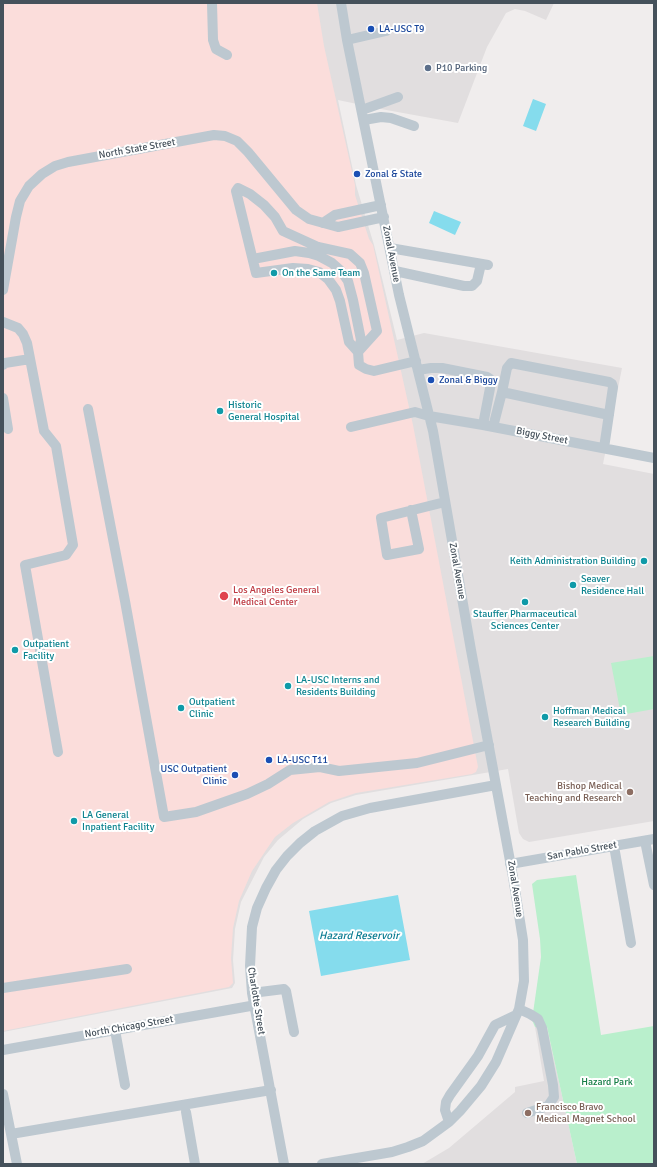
<!DOCTYPE html>
<style>
body{margin:0}
#map{position:relative;width:657px;height:1167px;overflow:hidden;background:#f0eded;font-family:Signika,sans-serif}
canvas{display:block}
.frame{position:absolute;inset:0;border:4px solid #45515b;pointer-events:none}
</style>
<div id="map">
<canvas width="657" height="1167"></canvas>
<div class="frame"></div>
</div>
<script>
const c = document.querySelector('canvas').getContext('2d');
c.lineJoin = 'round';
function fillPath(path, color) { c.fillStyle = color; c.fill(path, 'evenodd'); }
const poly = rows => new Path2D(rows.map(r => 'M' + r).join(''));
function strokePath(path, color, width, dash) { c.strokeStyle = color; c.lineWidth = width; c.lineCap = dash ? 'butt' : 'round'; c.setLineDash(dash || []); c.stroke(path); }
function label(font, color, halo, rows, align = 'center') {
  c.font = font + ' Signika,sans-serif'; c.lineWidth = 4; c.setLineDash([]); c.textBaseline = 'middle'; c.strokeStyle = halo; c.fillStyle = color; for (const [text, x, y, turn = 0] of rows) {
    c.save(); c.translate(x, y); c.rotate((+turn || 0) * Math.PI / 180); c.textAlign = isNaN(turn) ? turn : align; if (halo) c.strokeText(text, 0, 0); c.fillText(text, 0, 0); c.restore();
  }
}
fillPath(poly([
 [3,3,554,3,546,20,525,11,515,9,506,13,487,47,458,123,381,109,338,100,356,185,374,245,397,340,424,333,622,368,603,464,654,474,654,821,529,842,523,839,519,833,508,769,356,795,331,803,303,819,278,840,264,857,241,902,235,929,233,960,235,983,232,988,3,1032],
 [535,1027,547,1027,577,1164,422,1164,449,1148,515,1092,515,1087,544,1081]
]), '#e1dedf');
fillPath(poly([
 [3,3,317,3,324,46,355,185,355,195,369,239,373,245,413,425,478,767,476,772,472,774,356,793,329,802,293,823,275,837,252,871,239,901,233,928,231,958,233,983,229,987,3,1031]
]), '#fbdddb');
fillPath(poly([
 [654,656,654,709,621,715,611,663],
 [576,875,601,1035,654,1026,654,1164,577,1164,547,1027,535,1027,532,1020,541,957,540,939,532,884,537,880]
]), '#b9efcc');
fillPath(poly([
 [533,99,546,104,536,131,523,126],
 [434,211,461,222,455,235,429,223],
 [398,895,410,960,321,976,309,911]
]), '#85dced');
strokePath(poly([
 [212,3,213,40,216,49,227,55],
 [347,40,386,31],
 [362,110,398,97],
 [364,120,381,117,391,118,414,126],
 [238,188,250,194,264,205,275,217,283,231,318,247,350,254,360,263,364,273,377,331,358,352,349,342,340,301,336,290,328,279,319,272,308,269,293,268,256,273,236,191,238,188],
 [323,223,335,215,381,205],
 [390,248,488,265],
 [253,259,295,251,309,253,319,256,332,263,341,271,348,281,353,300,361,340,358,352,359,365,366,369,374,371,416,361],
 [395,271,464,286,472,286,477,281,481,264],
 [3,290,16,217,20,201,29,186,42,174,55,166,68,162,214,135,225,136,237,141,248,152,296,210,309,219,338,227,384,217],
 [3,322,18,328,23,334,27,343,44,431,56,446,73,545,66,555,25,565,58,752],
 [3,365,5,363,30,359],
 [418,370,431,368,442,368,487,377,490,379,491,383,483,425],
 [502,392,507,368,511,363,609,382,612,384,613,387,604,448],
 [3,398,8,429],
 [88,409,125,601,164,817,196,812,247,794,268,784,290,770,320,767,339,771,417,763,489,745],
 [351,427,415,412,429,416,483,425,654,458],
 [493,427,502,392,609,415],
 [411,510,419,549,387,555,381,518,445,502],
 [645,841,654,885],
 [614,846,631,943],
 [510,864,654,839],
 [3,988,127,969],
 [252,993,284,989,286,991,294,1032],
 [519,1009,530,1014,538,1019,542,1028,553,1085,554,1097,548,1106,527,1113],
 [115,1030,125,1085],
 [3,1050,256,1005],
 [3,1094,17,1164],
 [186,1112,195,1164],
 [449,1122,445,1110,446,1102,450,1095,478,1056,495,1025,516,1015],
 [11,1134,271,1090],
 [284,1164,252,993,250,966,252,927,257,908,266,888,276,870,287,856,300,843,315,831,342,816,370,808,496,785],
 [322,1164,392,1152,408,1147,423,1141,449,1122,460,1111,481,1086,496,1062,519,1009,524,981,523,940,513,877,471,650,433,431,399,295,347,40,341,3]
]), '#bdc8d0', 10);
for (const [x, y, r, color] of [
 [371,29,4,"#1a4fb4"],
 [428,68,4,"#5c6f8a"],
 [357,174,4,"#1a4fb4"],
 [274,273,4,"#0f9aa8"],
 [431,380,4,"#1a4fb4"],
 [220,411,4,"#0f9aa8"],
 [644,561,4,"#0f9aa8"],
 [573,585,4,"#0f9aa8"],
 [224,596,5,"#e0444e"],
 [525,602,4,"#0f9aa8"],
 [15,650,4,"#0f9aa8"],
 [288,686,4,"#0f9aa8"],
 [181,708,4,"#0f9aa8"],
 [545,717,4,"#0f9aa8"],
 [269,760,4,"#1a4fb4"],
 [235,775,4,"#1a4fb4"],
 [630,792,4,"#8d6e63"],
 [74,821,4,"#0f9aa8"],
 [528,1113,4,"#8d6e63"]
]) { const dot = new Path2D(); dot.arc(x, y, r, 0, 2 * Math.PI); c.fillStyle = color; c.fill(dot); strokePath(dot, '#fff', 1.5); }
label('10px', '#164399', '#fff', [
 ["LA-USC T9",379,29],
 ["Zonal & State",365,174],
 ["Zonal & Biggy",439,380],
 ["LA-USC T11",277,760],
 ["USC Outpatient",227,769,"right"],
 ["Clinic",227,781,"right"]
], 'left');
label('10px', '#4e5e75', '#fff', [
 ["P10 Parking",436,68]
], 'left');
label('10px', '#45515b', '#fff', [
 ["North State Street",137,149,-10],
 ["Zonal Avenue",391,254,79],
 ["Biggy Street",542,436,11],
 ["Zonal Avenue",457,571,80],
 ["San Pablo Street",582,851,-10],
 ["Zonal Avenue",515,889,81],
 ["Charlotte Street",256,1001,81],
 ["North Chicago Street",129,1027,-10]
]);
label('10px', '#0d838f', '#fff', [
 ["On the Same Team",282,273],
 ["Historic",228,405],
 ["General Hospital",228,417],
 ["Keith Administration Building",636,561,"right"],
 ["Seaver",581,579],
 ["Residence Hall",581,591],
 ["Stauffer Pharmaceutical",525,614,"center"],
 ["Sciences Center",525,626,"center"],
 ["Outpatient",23,644],
 ["Facility",23,656],
 ["LA-USC Interns and",296,680],
 ["Residents Building",296,692],
 ["Outpatient",189,702],
 ["Clinic",189,714],
 ["Hoffman Medical",553,711],
 ["Research Building",553,723],
 ["LA General",82,815],
 ["Inpatient Facility",82,827]
], 'left');
label('10px', '#be3a42', '#fff', [
 ["Los Angeles General",233,590],
 ["Medical Center",233,602]
], 'left');
label('10px', '#785e54', '#fff', [
 ["Bishop Medical",622,786],
 ["Teaching and Research",622,798],
 ["Francisco Bravo",536,1107,"left"],
 ["Medical Magnet School",536,1119,"left"]
], 'right');
label('10px', '#147d44', '#fff', [
 ["Hazard Park",607,1082]
]);
label('italic 11px', '#0a7c92', '#fff', [
 ["Hazard Reservoir",359,936]
]);
</script>
